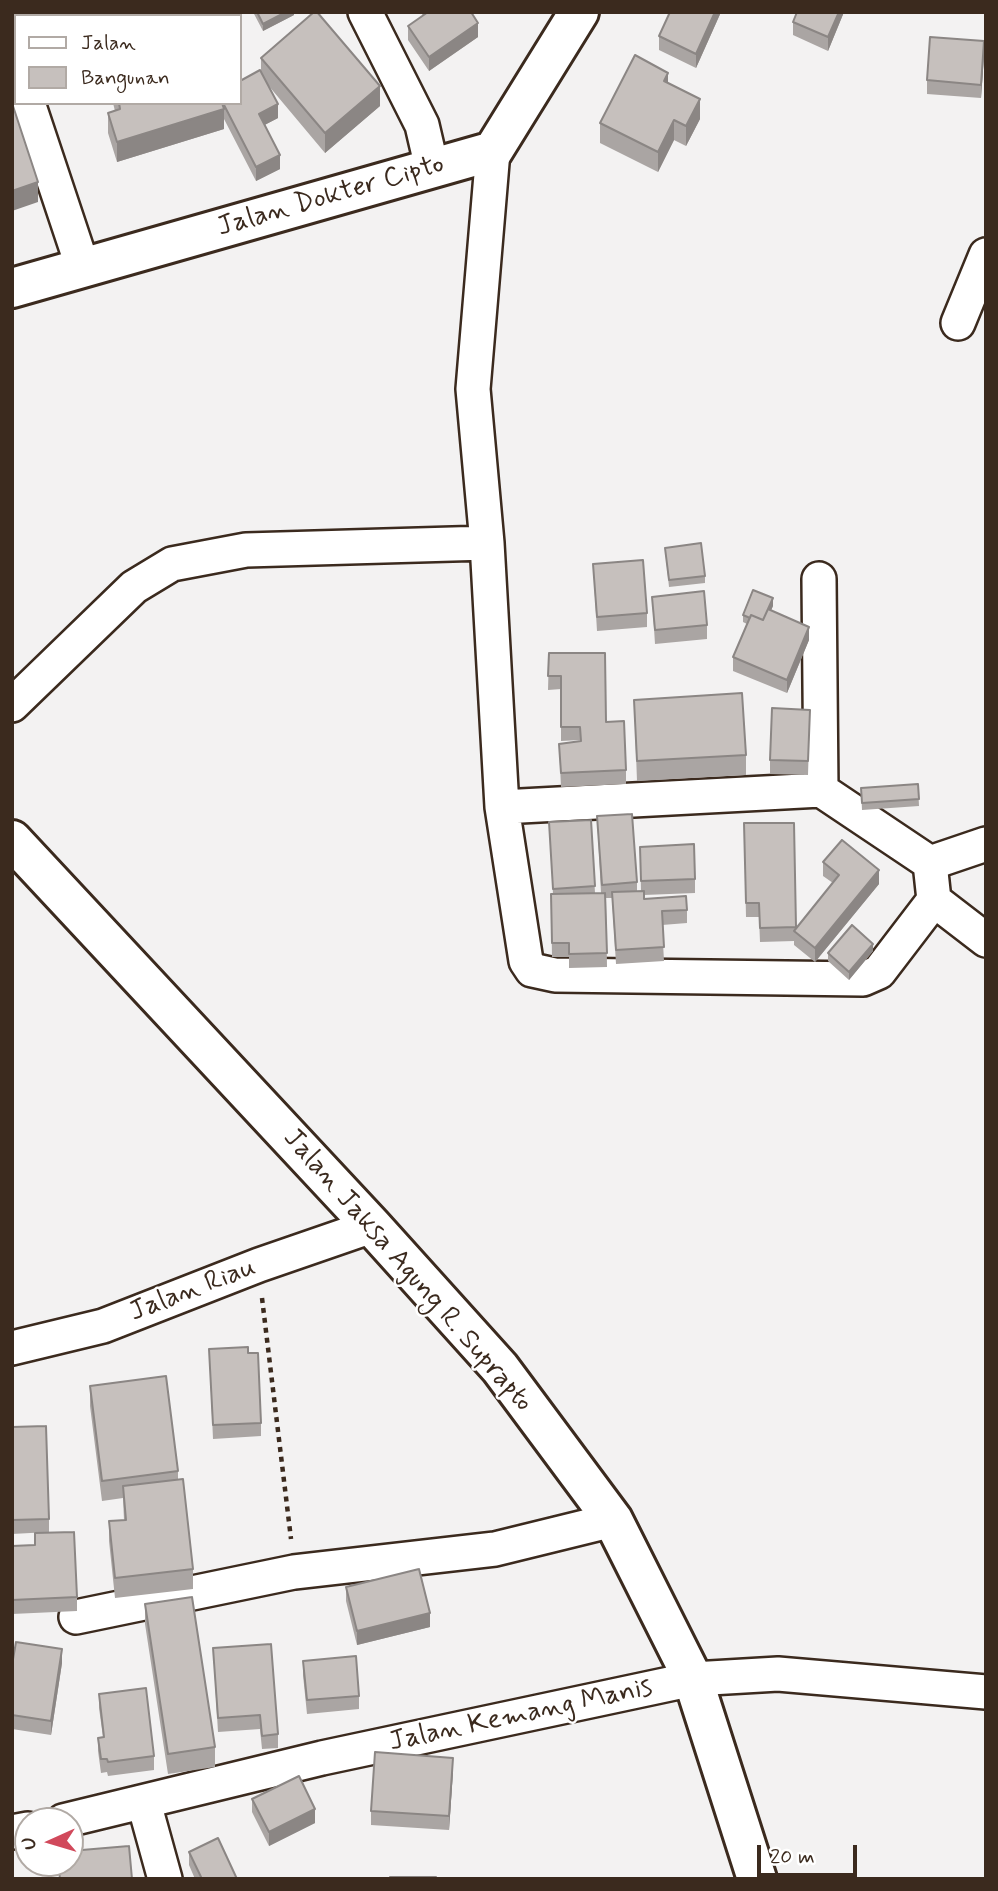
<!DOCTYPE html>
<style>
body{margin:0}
#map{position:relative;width:998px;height:1891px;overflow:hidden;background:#f3f2f2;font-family:Mynerve,sans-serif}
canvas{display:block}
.frame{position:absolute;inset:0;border:14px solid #3b2a1e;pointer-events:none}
.legend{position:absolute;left:14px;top:14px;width:228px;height:91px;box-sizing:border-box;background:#fff;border:2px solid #b1aaa5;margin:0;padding:9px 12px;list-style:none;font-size:21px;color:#3b2a1e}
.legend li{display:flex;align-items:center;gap:14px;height:35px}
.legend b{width:35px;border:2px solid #b1aaa5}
.north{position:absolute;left:14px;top:1807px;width:70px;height:70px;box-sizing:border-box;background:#fff;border:2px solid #b1aaa5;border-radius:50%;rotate:266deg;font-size:19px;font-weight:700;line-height:28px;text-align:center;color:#3b2a1e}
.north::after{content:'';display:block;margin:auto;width:24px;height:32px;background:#d1495b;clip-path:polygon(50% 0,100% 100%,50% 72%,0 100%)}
.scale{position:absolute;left:757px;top:1845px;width:100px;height:32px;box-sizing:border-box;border:4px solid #3b2a1e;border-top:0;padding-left:9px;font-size:21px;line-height:24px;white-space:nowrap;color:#3b2a1e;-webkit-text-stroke:5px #fff;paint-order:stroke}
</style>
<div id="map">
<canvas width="998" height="1891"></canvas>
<div class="frame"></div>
<ul class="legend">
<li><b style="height:9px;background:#fff"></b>Jalan</li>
<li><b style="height:19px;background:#c6c0bd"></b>Bangunan</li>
</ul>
<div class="north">U</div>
<div class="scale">20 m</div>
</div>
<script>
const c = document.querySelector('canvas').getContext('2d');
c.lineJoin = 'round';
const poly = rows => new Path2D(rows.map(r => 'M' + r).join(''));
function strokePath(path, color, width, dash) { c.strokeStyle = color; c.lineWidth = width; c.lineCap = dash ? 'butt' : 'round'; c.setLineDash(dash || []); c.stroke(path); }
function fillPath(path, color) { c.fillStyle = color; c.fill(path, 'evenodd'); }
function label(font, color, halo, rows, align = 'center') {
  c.font = font + ' Mynerve,sans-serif'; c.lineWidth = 5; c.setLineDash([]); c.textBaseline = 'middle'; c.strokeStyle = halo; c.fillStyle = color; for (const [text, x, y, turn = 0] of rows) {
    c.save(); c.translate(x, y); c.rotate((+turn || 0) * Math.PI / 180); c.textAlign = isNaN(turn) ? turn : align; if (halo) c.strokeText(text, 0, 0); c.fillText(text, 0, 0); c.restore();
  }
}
const street = poly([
 [365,12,422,125,432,168],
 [12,51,16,62],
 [28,103,83,268],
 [493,151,473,389,487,543,502,807,526,961,532,970,555,975,863,979,879,972,934,900,930,863],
 [958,323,986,255],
 [819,579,821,790,930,863,986,844],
 [12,705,134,587,172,564,246,550,487,543],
 [502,807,821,790],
 [934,900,986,940],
 [12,1348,103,1326,259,1265,372,1226],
 [76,1617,294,1572,495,1549,613,1520],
 [144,1803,165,1879],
 [63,1821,322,1758,693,1679,778,1674,986,1692],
 [12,1832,28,1829]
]);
const secondary = poly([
 [12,288,493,151,579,12],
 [12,840,372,1226,500,1368,613,1520,693,1679,757,1879]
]);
strokePath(street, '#3b2a1e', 38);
strokePath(secondary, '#3b2a1e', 44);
strokePath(poly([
 [262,1298,291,1539]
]), '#3b2a1e', 4.5, [5, 5]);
strokePath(street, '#fff', 33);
strokePath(secondary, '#fff', 38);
fillPath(poly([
 [86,12,184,12,185,16,86,16],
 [253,12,294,12,294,15,263,31],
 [421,12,471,12,478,37,429,71,408,40,408,26,423,16],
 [721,12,696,68,659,50,659,36],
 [844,12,828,51,793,35,793,22],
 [984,55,981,98,927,94,927,80],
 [261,58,380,106,325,153,268,85,278,118,264,125,280,169,256,181,224,119,224,129,117,162,108,133,108,113,115,111,113,103,240,103,261,73],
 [668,83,700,119,686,146,674,140,658,172,600,143,600,123],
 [665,548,705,576,705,583,669,587],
 [593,564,647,613,647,627,597,631],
 [652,597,707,625,707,639,655,644],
 [773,606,771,610,809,640,787,693,733,671,733,657,747,624,743,622,743,615],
 [549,653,606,722,626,770,626,784,561,787,559,744,580,742,580,740,561,741,561,689,548,690],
 [634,700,746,755,746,775,637,781],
 [810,710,808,775,770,774,770,760],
 [918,784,919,806,862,810,861,788],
 [597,816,637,882,637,891,641,891,640,847,695,879,695,893,644,895,644,899,687,910,687,923,662,925,664,961,616,964,612,898,606,898,607,967,569,968,569,957,552,957,551,894,553,894,549,822,591,820,595,893,601,893],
 [744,823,794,823,796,928,833,883,823,876,823,862,879,884,815,962,794,945,794,941,760,942,759,917,746,917],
 [873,951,849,980,828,961,828,953],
 [209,1349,261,1423,261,1436,213,1439],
 [90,1386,178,1471,178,1480,193,1569,193,1589,115,1598,109,1541,109,1521,124,1520,123,1498,102,1501,90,1406],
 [12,1427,49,1519,49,1532,12,1534],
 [12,1546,77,1597,77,1611,12,1614],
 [346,1587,430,1627,357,1645,346,1601],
 [145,1604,215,1747,215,1767,168,1774,145,1624],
 [213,1648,278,1734,278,1748,262,1749,260,1729,218,1732],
 [303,1661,359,1696,359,1709,307,1714,303,1675],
 [62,1663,51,1735,12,1729,12,1665],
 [99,1694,154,1756,154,1770,108,1776,107,1772,101,1773,98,1751,98,1738,103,1737,99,1708],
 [453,1771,449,1830,371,1825,371,1811],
 [252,1799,315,1823,269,1846,252,1812],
 [189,1852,237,1879,195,1879,189,1865]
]), '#aaa5a3');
fillPath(poly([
 [50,12,72,12,61,16,50,16],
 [192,12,203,12,194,16,192,16],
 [286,12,294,12,294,15,263,31,263,24],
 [715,12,721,12,696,68,696,54],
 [839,12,844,12,828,51,828,37],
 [478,23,478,37,429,71,429,57],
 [984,41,984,55,981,98,981,85],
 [668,73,668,93,664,81],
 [380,86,380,106,325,153,325,133],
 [700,99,700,119,686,146,686,126],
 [278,104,278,118,259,128,259,114],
 [224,109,224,129,117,162,117,142],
 [674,120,674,140,658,172,658,152],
 [280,155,280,169,256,181,256,167],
 [38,182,38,202,12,211,12,191],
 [773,598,773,606,762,631,762,623],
 [809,627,809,640,787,693,787,680],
 [879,870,879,884,815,962,815,948],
 [873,944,873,951,849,980,849,972],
 [430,1613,430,1627,357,1645,357,1631],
 [62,1649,62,1663,51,1735,51,1721],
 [453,1758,453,1771,449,1830,449,1816],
 [315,1809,315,1823,269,1846,269,1832]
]), '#8b8684');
const building = poly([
 [91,12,184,12,185,16,92,16,91,12],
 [257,12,286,12,263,24,257,12],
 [314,12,317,12,380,86,325,133,261,58,314,12],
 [428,12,471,12,478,23,429,57,408,26,428,12],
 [670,12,715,12,696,54,659,36,670,12],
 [797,12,839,12,828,37,793,22,797,12],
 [930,37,984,41,981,85,927,80,930,37],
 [635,55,668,73,664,81,700,99,686,126,674,120,658,152,600,123,635,55],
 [260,70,278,104,259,114,280,155,256,167,223,103,240,103,240,81,260,70],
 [12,103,38,182,12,191,12,103],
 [119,103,222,103,224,109,117,142,108,113,120,109,119,103],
 [701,543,705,576,669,580,665,548,701,543],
 [643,560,647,613,597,617,593,564,643,560],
 [753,590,773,598,763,620,751,615,750,618,743,615,753,590],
 [704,591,707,625,655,630,652,597,704,591],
 [768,609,809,627,787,680,733,657,751,615,763,620,768,609],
 [549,653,605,653,606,722,624,721,626,770,561,773,559,744,581,741,580,727,561,727,561,676,548,676,549,653],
 [742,693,746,755,637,761,634,700,742,693],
 [772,708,810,710,808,761,770,760,772,708],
 [918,784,919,799,862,803,861,788,918,784],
 [632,814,637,882,602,885,597,816,632,814],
 [591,820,595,886,553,889,549,822,591,820],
 [744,823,794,823,796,927,760,928,759,903,746,903,744,823],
 [842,840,879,870,815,948,794,931,839,875,823,862,842,840],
 [694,844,695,879,641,881,640,847,694,844],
 [644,891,644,899,686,896,687,910,662,911,664,947,616,950,612,892,644,891],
 [605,893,607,953,569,954,569,943,552,943,551,894,605,893],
 [852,925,873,944,849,972,828,953,852,925],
 [248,1347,248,1353,258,1353,261,1423,213,1425,209,1349,248,1347],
 [166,1376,178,1471,102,1481,90,1386,166,1376],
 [46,1426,49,1519,12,1520,12,1427,46,1426],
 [183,1479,193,1569,115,1578,109,1521,126,1520,123,1486,183,1479],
 [74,1532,77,1597,12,1600,12,1546,35,1545,35,1533,74,1532],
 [419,1569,430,1613,357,1631,346,1587,419,1569],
 [192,1597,215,1747,168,1754,145,1604,192,1597],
 [16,1642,62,1649,51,1721,12,1715,12,1665,16,1642],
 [271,1644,278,1734,262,1736,260,1715,218,1718,213,1648,271,1644],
 [356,1656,359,1696,307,1700,303,1661,356,1656],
 [146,1688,154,1756,108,1762,107,1759,101,1759,98,1738,104,1737,99,1694,146,1688],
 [375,1752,453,1758,449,1816,371,1811,375,1752],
 [299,1776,315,1809,269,1832,252,1799,299,1776],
 [218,1838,237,1879,202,1879,189,1852,218,1838],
 [129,1846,132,1879,60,1879,58,1863,70,1863,70,1851,129,1846],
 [390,1877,436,1877,436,1879,390,1879,390,1877]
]);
fillPath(building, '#c6c0bd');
strokePath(building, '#8b8684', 2);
label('28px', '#3b2a1e', '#fff', [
 ["Jalan Dokter Cipto",331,197,-16],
 ["Jalan Jaksa Agung R. Suprapto",407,1271,49],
 ["Jalan Riau",193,1291,-21],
 ["Jalan Kemang Manis",521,1716,-12]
]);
</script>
